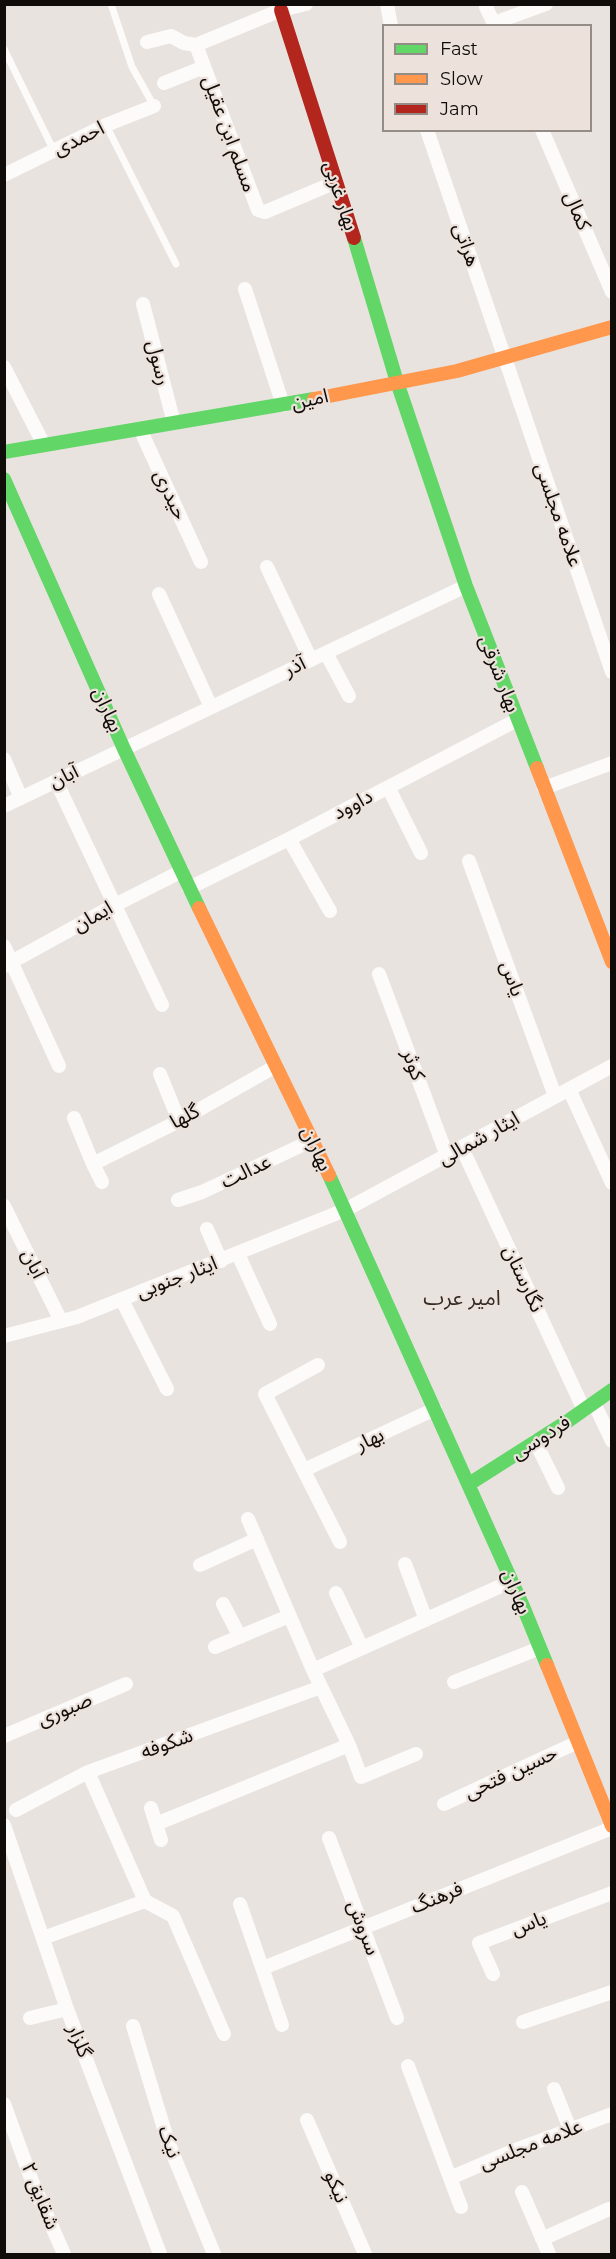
<!DOCTYPE html>
<meta charset="utf-8">
<style>
body{margin:0}
#map{position:relative;width:616px;height:2259px;overflow:hidden;background:#e8e3df;font-family:Montserrat,sans-serif}
canvas{display:block}
.frame{position:absolute;inset:0;border:6px solid #100c0a;pointer-events:none}
.legend{position:absolute;left:382px;top:24px;width:210px;height:108px;box-sizing:border-box;background:#ece2db;border:2px solid #948c87;margin:0;padding:8px 10px;list-style:none;font-size:18px;color:#100c0a}
.legend li{display:flex;align-items:center;gap:12px;height:30px}
.legend b{width:30px;border:2px solid #948c87}
</style>
<div id="map">
<canvas width="616" height="2259"></canvas>
<div class="frame"></div>
<ul class="legend">
<li><b style="height:8px;background:#63d668"></b>Fast</li>
<li><b style="height:8px;background:#ff974d"></b>Slow</li>
<li><b style="height:8px;background:#b3261e"></b>Jam</li>
</ul>
</div>
<script>
const c = document.querySelector('canvas').getContext('2d');
c.lineJoin = 'round';
const poly = rows => new Path2D(rows.map(r => 'M' + r).join(''));
function strokePath(path, color, width, dash) { c.strokeStyle = color; c.lineWidth = width; c.lineCap = dash ? 'butt' : 'round'; c.setLineDash(dash || []); c.stroke(path); }
function label(font, color, halo, rows, align = 'center') {
  c.font = font + ' Montserrat,"Noto Sans Arabic",sans-serif'; c.lineWidth = 4.5; c.setLineDash([]); c.textBaseline = 'middle'; c.strokeStyle = halo; c.fillStyle = color; for (const [text, x, y, turn = 0] of rows) {
    c.save(); c.translate(x, y); c.rotate((+turn || 0) * Math.PI / 180); c.textAlign = isNaN(turn) ? turn : align; if (halo) c.strokeText(text, 0, 0); c.fillText(text, 0, 0); c.restore();
  }
}
strokePath(poly([
 [111,4,132,67,154,106],
 [4,49,54,151],
 [106,125,176,264]
]), '#fcfbfa', 7);
strokePath(poly([
 [387,4,391,26],
 [486,7,495,26],
 [494,23,546,4],
 [147,42,171,36,184,43,196,45,281,10,306,4],
 [196,45,258,210,265,212,336,182],
 [164,83,204,67],
 [427,130,612,672],
 [542,130,612,292],
 [4,175,106,125,154,106],
 [245,289,283,405],
 [143,304,174,423],
 [4,367,44,445],
 [140,429,201,562],
 [267,567,311,660],
 [159,594,211,707],
 [326,653,349,696],
 [4,759,21,798],
 [56,781,162,1005],
 [388,787,421,853],
 [544,788,612,763],
 [4,806,466,586],
 [289,839,330,911],
 [469,861,555,1096],
 [189,888,289,839,517,720],
 [4,946,59,1066],
 [4,966,115,905,182,871],
 [379,974,447,1156],
 [160,1074,179,1121],
 [569,1089,612,1183],
 [74,1118,93,1164,102,1182],
 [462,1148,584,1410],
 [93,1164,179,1121,276,1066],
 [178,1200,202,1192,313,1140],
 [4,1206,61,1321],
 [207,1229,221,1261],
 [238,1254,270,1324],
 [122,1300,167,1389],
 [4,1336,77,1317,345,1210,612,1066],
 [318,1365,265,1394,340,1542],
 [594,1403,612,1441],
 [535,1441,558,1488],
 [304,1470,435,1409],
 [248,1519,313,1670,349,1745,361,1777,416,1754],
 [405,1564,426,1620],
 [200,1565,257,1539],
 [336,1593,362,1648],
 [223,1604,240,1637],
 [215,1647,289,1616],
 [313,1670,512,1581],
 [454,1682,540,1648],
 [4,1736,126,1684],
 [88,1772,145,1901,173,1916,224,2034],
 [444,1804,578,1742],
 [151,1808,161,1840],
 [16,1810,88,1772,321,1687],
 [156,1824,349,1745],
 [4,1825,67,2009,160,2254],
 [329,1838,397,2018],
 [240,1904,282,2025],
 [43,1938,145,1901],
 [263,1968,612,1828],
 [493,1974,479,1943,612,1893],
 [30,2018,67,2009],
 [523,2022,612,1992],
 [133,2026,168,2142,214,2254],
 [408,2066,461,2207],
 [554,2089,570,2129],
 [4,2104,32,2181,64,2254],
 [307,2120,365,2254],
 [450,2178,515,2150,612,2114],
 [522,2192,549,2254],
 [542,2239,609,2209]
]), '#fcfbfa', 14);
strokePath(poly([
 [354,238,397,382,466,586,537,768],
 [4,452,314,399],
 [4,479,124,749,199,908],
 [329,1175,522,1604,547,1665],
 [469,1484,568,1421,612,1390]
]), '#63d668', 14);
strokePath(poly([
 [314,399,457,371,612,327],
 [537,768,612,962],
 [199,908,329,1175],
 [547,1665,612,1826]
]), '#ff974d', 14);
strokePath(poly([
 [281,10,354,238]
]), '#b3261e', 14);
label('20px', '#100c0a', '#ece2db', [
 ["مسلم ابن عقیل",229,134,70],
 ["احمدی",79,139,-26],
 ["بهار غربی",340,196,72],
 ["کمال",577,211,67],
 ["هراتی",466,245,71],
 ["رسول",158,363,76],
 ["امین",310,400,-12],
 ["حیدری",170,495,65],
 ["علامه مجلسی",558,515,71],
 ["آذر",295,667,-25],
 ["بهار شرقی",499,674,69],
 ["بهاران",107,710,66],
 ["آبان",64,777,-25],
 ["داوود",353,805,-28],
 ["ایمان",93,917,-29],
 ["یاس",512,979,70],
 ["کوثر",413,1065,70],
 ["گلها",185,1117,-28],
 ["ایثار شمالی",479,1139,-29],
 ["بهاران",316,1149,65],
 ["عدالت",246,1172,-25],
 ["آبان",33,1264,64],
 ["ایثار جنوبی",177,1278,-21],
 ["نگارستان",523,1279,65],
 ["فردوسی",541,1438,-32],
 ["بهار",370,1440,-25],
 ["بهاران",516,1592,67],
 ["صبوری",65,1710,-23],
 ["شکوفه",167,1744,-20],
 ["حسین فتحی",511,1773,-25],
 ["فرهنگ",437,1898,-22],
 ["یاس",529,1924,-21],
 ["سروش",363,1928,69],
 ["گلزار",79,2041,68],
 ["نیک",169,2142,70],
 ["علامه مجلسی",531,2145,-21],
 ["نیکو",336,2187,67],
 ["شقایق ۲",40,2196,68]
]);
label('21px', '#342c27', '#ece2db', [
 ["امیر عرب",462,1299]
]);
</script>
